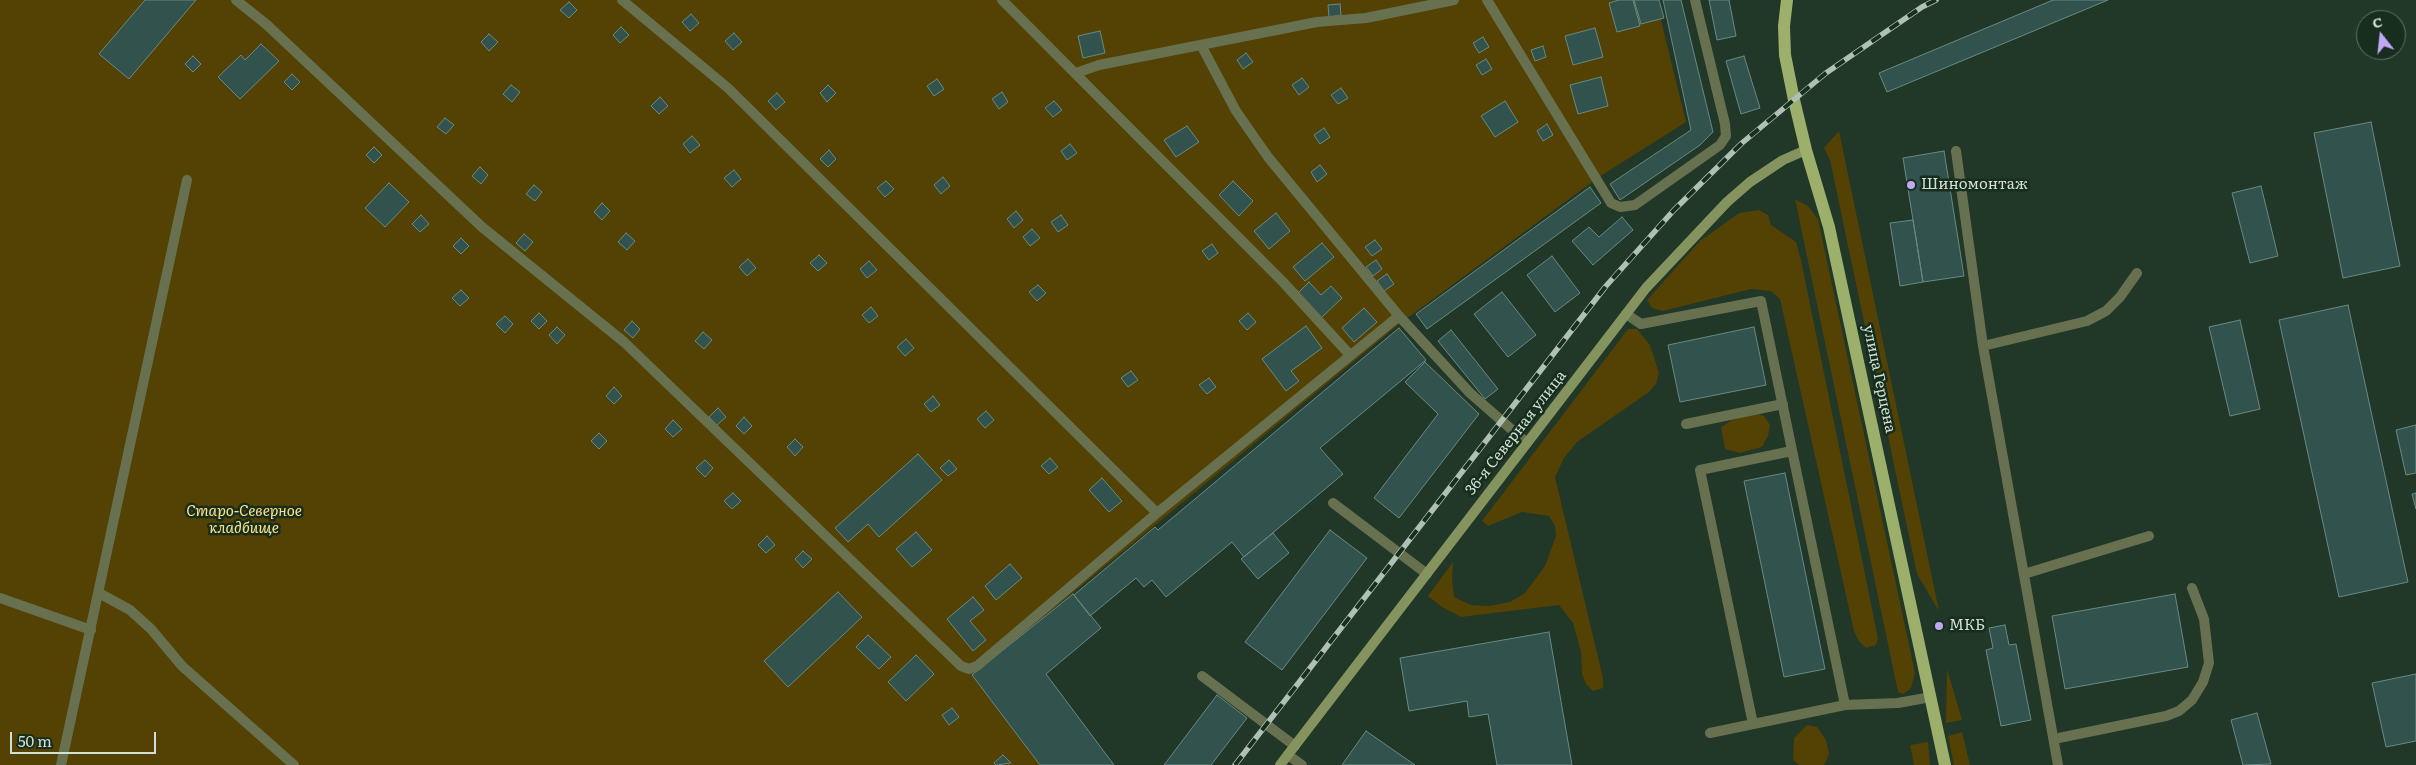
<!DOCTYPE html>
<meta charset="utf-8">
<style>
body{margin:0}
#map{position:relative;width:2416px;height:765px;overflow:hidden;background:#213727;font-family:Literata,serif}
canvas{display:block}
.north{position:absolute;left:2356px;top:10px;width:50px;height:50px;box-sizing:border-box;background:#172d1d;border:1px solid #617466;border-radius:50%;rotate:344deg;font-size:14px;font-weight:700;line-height:20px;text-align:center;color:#d1dfd4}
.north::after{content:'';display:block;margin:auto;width:18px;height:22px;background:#c0a8f3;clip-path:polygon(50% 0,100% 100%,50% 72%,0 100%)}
.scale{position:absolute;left:10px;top:732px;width:146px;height:22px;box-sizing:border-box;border:2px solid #d1dfd4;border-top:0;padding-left:6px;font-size:15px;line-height:18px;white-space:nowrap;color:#d1dfd4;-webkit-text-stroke:4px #172d1d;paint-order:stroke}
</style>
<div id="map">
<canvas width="2416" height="765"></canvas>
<div class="north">С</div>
<div class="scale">50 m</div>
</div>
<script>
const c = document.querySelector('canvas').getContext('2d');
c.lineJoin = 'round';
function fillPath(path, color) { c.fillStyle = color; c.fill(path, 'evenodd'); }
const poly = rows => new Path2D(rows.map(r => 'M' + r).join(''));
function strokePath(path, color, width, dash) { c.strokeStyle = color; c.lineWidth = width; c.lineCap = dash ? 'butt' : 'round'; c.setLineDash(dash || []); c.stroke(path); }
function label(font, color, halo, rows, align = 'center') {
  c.font = font + ' Literata,serif'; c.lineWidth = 5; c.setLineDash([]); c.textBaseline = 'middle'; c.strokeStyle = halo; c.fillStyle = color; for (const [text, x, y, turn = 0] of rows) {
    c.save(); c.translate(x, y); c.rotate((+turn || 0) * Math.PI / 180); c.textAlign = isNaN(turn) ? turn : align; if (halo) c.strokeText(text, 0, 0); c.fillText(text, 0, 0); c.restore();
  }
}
fillPath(poly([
 [0,0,1656,0,1686,122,1599,177,1398,325,973,675,1040,765,0,765],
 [1839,131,1939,611,1917,574,1830,160,1824,148],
 [1795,199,1808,206,1818,219,1915,673,1911,688,1903,694,1898,692],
 [1759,210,1768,215,1771,225,1796,242,1801,260,1878,638,1876,645,1866,648,1858,640,1854,631,1780,299,1771,291,1751,289,1663,311,1652,308,1647,300,1700,241,1739,213],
 [1628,329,1637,329,1650,345,1659,373,1656,384,1649,392,1577,442,1564,458,1555,477,1603,678,1603,688,1593,691,1586,684,1582,674,1581,652,1573,623,1559,605,1461,617,1442,607,1428,596,1453,562,1452,579,1454,597,1471,605,1489,606,1510,602,1525,593,1545,566,1556,536,1555,526,1549,516,1522,512,1488,526,1482,521],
 [1755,413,1764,416,1770,425,1768,436,1762,447,1740,453,1725,449,1721,427,1734,419],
 [1947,669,1962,720,1946,723],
 [1807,725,1817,727,1826,740,1829,754,1824,765,1799,765,1793,760,1794,738],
 [1962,732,1970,765,1954,765,1948,736],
 [1928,742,1930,765,1914,765,1910,745]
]), '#534203');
const building = poly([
 [145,0,196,0,129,79,99,54,145,0],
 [1619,0,1633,0,1640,26,1617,32,1609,3,1619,0],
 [1634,0,1659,0,1664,18,1641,24,1634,0],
 [1663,0,1681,0,1713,132,1700,145,1620,200,1610,184,1691,130,1663,0],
 [1709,0,1729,0,1736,36,1717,40,1709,0],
 [2053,0,2108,0,1887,92,1879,73,2053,0],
 [569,2,577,10,569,18,560,10,569,2],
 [1340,4,1341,15,1329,17,1328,5,1340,4],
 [691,14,699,23,690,31,682,22,691,14],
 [621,27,629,35,620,43,613,35,621,27],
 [1595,28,1603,57,1573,65,1565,36,1595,28],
 [1100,31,1105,53,1083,58,1078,36,1100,31],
 [734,33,742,42,733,50,725,41,734,33],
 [489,34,498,42,489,51,481,42,489,34],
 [1483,37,1489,47,1479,53,1473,43,1483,37],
 [261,44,279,61,240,99,218,77,241,55,245,60,261,44],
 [1543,46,1546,57,1535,61,1531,50,1543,46],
 [1246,53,1253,62,1243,69,1237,60,1246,53],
 [193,56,201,64,193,72,185,64,193,56],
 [1744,56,1760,108,1741,114,1726,61,1744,56],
 [1486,59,1492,69,1482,75,1476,65,1486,59],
 [292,74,300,82,292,90,284,82,292,74],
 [1601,77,1608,106,1578,114,1570,85,1601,77],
 [1302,78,1309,87,1299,95,1292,85,1302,78],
 [937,79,944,89,934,96,927,86,937,79],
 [511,85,520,92,512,102,503,94,511,85],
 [828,85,836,93,827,102,820,93,828,85],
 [1341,88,1348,98,1338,104,1331,95,1341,88],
 [1002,92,1008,102,999,109,992,99,1002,92],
 [777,93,785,102,776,110,768,101,777,93],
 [660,97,668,106,659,114,651,106,660,97],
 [1054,101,1062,110,1053,117,1045,108,1054,101],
 [1505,101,1518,122,1495,137,1481,116,1505,101],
 [445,118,454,125,446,134,437,127,445,118],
 [2371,122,2400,266,2343,278,2314,133,2371,122],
 [1547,124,1553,135,1543,141,1537,131,1547,124],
 [1187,126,1199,142,1176,157,1164,140,1187,126],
 [1324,128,1330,137,1320,144,1314,135,1324,128],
 [692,136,700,145,690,153,683,144,692,136],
 [1070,144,1077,153,1067,160,1061,151,1070,144],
 [374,147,382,155,374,163,366,155,374,147],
 [829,150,836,159,828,167,820,159,829,150],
 [1944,151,1964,276,1923,282,1903,158,1944,151],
 [1320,165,1327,174,1317,182,1311,172,1320,165],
 [480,167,488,175,481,184,472,176,480,167],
 [734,170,741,179,732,187,724,178,734,170],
 [943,177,950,186,941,194,934,185,943,177],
 [886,181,894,189,885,197,877,188,886,181],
 [1233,181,1253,201,1239,216,1219,195,1233,181],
 [389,183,409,202,385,227,365,208,389,183],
 [534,185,542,192,535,201,526,194,534,185],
 [2261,186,2278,256,2250,263,2232,193,2261,186],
 [1590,187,1601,203,1427,329,1416,314,1590,187],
 [602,203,610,211,602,220,594,212,602,203],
 [1016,211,1023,220,1014,228,1007,219,1016,211],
 [1276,213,1290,231,1269,249,1254,231,1276,213],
 [421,215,429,224,420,232,412,224,421,215],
 [1061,215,1068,225,1058,232,1051,222,1061,215],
 [1622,217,1633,230,1593,265,1572,241,1589,227,1599,237,1622,217],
 [1913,220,1923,282,1900,286,1890,223,1913,220],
 [1032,229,1040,238,1030,246,1023,237,1032,229],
 [626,233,635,241,627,250,618,242,626,233],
 [524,234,533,242,525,251,516,243,524,234],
 [461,238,469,246,461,254,453,246,461,238],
 [1375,240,1382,249,1372,256,1365,247,1375,240],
 [1322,243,1334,257,1305,281,1293,267,1322,243],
 [1212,244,1218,253,1209,260,1202,251,1212,244],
 [819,255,827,263,818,271,810,263,819,255],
 [1552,256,1580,293,1555,312,1527,275,1552,256],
 [748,259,756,268,747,276,739,267,748,259],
 [1376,260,1382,269,1373,276,1366,267,1376,260],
 [869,261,877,270,867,278,860,269,869,261],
 [1387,274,1394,284,1384,291,1377,281,1387,274],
 [1309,282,1321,295,1331,286,1342,298,1321,318,1298,293,1309,282],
 [1038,285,1046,293,1037,301,1029,292,1038,285],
 [461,290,469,298,460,306,452,298,461,290],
 [1502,292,1536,335,1508,357,1474,314,1502,292],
 [2348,305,2408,582,2339,597,2279,320,2348,305],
 [871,307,878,316,869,323,862,315,871,307],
 [1364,308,1377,322,1354,342,1342,328,1364,308],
 [539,313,547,321,539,329,531,321,539,313],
 [1248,313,1256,322,1247,330,1239,321,1248,313],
 [505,316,513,324,505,333,496,324,505,316],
 [2240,320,2260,409,2230,416,2209,327,2240,320],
 [632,321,640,329,633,338,624,330,632,321],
 [1306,326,1322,348,1291,371,1299,381,1286,391,1262,359,1306,326],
 [557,327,565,335,557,344,549,335,557,327],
 [1754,327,1766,385,1680,402,1668,345,1754,327],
 [1399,328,1426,360,1320,448,1343,474,1244,557,1232,542,1166,597,1152,580,1144,587,1136,578,1090,616,1074,595,1155,527,1158,530,1399,328],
 [1451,330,1498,389,1485,399,1438,341,1451,330],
 [703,332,712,340,704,349,695,341,703,332],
 [906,339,914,348,905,356,897,347,906,339],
 [1425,362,1479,414,1399,518,1374,498,1438,414,1405,382,1425,362],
 [1131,371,1138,380,1128,387,1121,378,1131,371],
 [1209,378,1216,387,1207,394,1199,385,1209,378],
 [614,387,622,396,614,404,606,396,614,387],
 [933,396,940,405,931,412,924,404,933,396],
 [718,408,726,417,717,425,709,417,718,408],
 [986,411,994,420,985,428,977,419,986,411],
 [744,417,752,426,744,434,736,426,744,417],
 [673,420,682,429,673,437,665,429,673,420],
 [2416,425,2416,473,2406,475,2396,430,2416,425],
 [599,433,607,441,599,449,591,441,599,433],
 [795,439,803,447,795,456,787,447,795,439],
 [918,454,942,480,879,537,868,524,848,542,835,528,918,454],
 [1050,458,1058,467,1049,474,1041,466,1050,458],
 [705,460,713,468,705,477,696,468,705,460],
 [949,460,957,469,948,476,940,468,949,460],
 [1785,473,1825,669,1784,677,1744,481,1785,473],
 [1102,478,1122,501,1109,512,1089,490,1102,478],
 [733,493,741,501,732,509,724,501,733,493],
 [2416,493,2416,509,2412,494,2416,493],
 [1330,530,1367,558,1282,670,1245,642,1330,530],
 [916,532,932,550,912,567,896,549,916,532],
 [1273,533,1289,553,1258,579,1241,559,1273,533],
 [767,536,775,545,766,553,758,545,767,536],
 [803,551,812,559,803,568,795,559,803,551],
 [1010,564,1022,578,996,600,985,586,1010,564],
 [838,592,862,617,788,687,764,661,838,592],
 [1073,594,1101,628,1046,674,1114,765,1040,765,972,675,1073,594],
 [2175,594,2188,667,2065,689,2052,616,2175,594],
 [973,597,984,610,970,621,986,640,973,651,947,619,973,597],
 [2005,625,2009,645,2016,644,2031,720,2001,726,1986,650,1993,648,1989,628,2005,625],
 [1549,632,1572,765,1497,765,1488,714,1469,717,1467,701,1409,711,1400,658,1549,632],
 [868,635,891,657,879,669,856,647,868,635],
 [916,655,934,674,906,701,888,682,916,655],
 [2416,674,2416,741,2386,747,2372,683,2416,674],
 [1217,695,1247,718,1211,765,1164,765,1217,695],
 [952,708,959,717,949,725,942,715,952,708],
 [2257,713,2271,764,2243,765,2231,720,2257,713],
 [1366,731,1415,765,1342,765,1366,731],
 [1003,755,1011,763,996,765,994,763,1003,755]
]);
fillPath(building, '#32534d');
strokePath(building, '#688a83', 1);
strokePath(poly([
 [236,0,266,24,482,227,624,342,961,666,969,669,977,666,1157,513,1399,316],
 [622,0,728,88,1157,513],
 [1002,0,1283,282,1350,355],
 [1487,0,1611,203,1620,207,1635,205,1720,145,1726,136,1725,124,1695,0],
 [1201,45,1236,111,1268,157,1399,316,1470,393,1527,443],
 [1076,73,1099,65,1317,22,1366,18,1454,0],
 [1956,151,1983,346,2058,765],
 [1626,314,1641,324,1761,301,1845,705],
 [1983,346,2087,321,2106,311,2120,297,2137,273],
 [1686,424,1783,404],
 [1333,503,1427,574],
 [2024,574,2149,536],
 [99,593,130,610,151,629,182,666,294,765],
 [0,598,91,630],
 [1202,676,1295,746],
 [1753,724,1700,470,1792,451],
 [1710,733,1845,705,1898,703,1931,697],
 [2054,739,2166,716,2179,711,2192,700,2203,682,2209,663,2204,619,2192,588],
 [1288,755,1302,765],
 [61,765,187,180]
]), '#677150', 10);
strokePath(poly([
 [1280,765,1646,288,1727,202,1750,182,1783,160,1806,150]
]), '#85945f', 10);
strokePath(poly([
 [1787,0,1784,26,1785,55,1794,100,1806,150,1829,227,1945,765]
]), '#9cb06b', 12);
const rail = poly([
 [1235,765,1606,286,1674,210,1742,143,1826,73,1922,7,1936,0]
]);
strokePath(rail, '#b0c0b4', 5.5);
strokePath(rail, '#172d1d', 4, [11]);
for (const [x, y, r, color] of [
 [1911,185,5,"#c0a8f3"],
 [1939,626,5,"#c0a8f3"]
]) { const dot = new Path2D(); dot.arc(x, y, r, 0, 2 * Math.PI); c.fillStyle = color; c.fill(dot); strokePath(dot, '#172d1d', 2); }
label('15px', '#d1dfd4', '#172d1d', [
 ["Шиномонтаж",1921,185],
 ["МКБ",1949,626]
], 'left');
label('15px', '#d1dfd4', '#172d1d', [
 ["улица Герцена",1879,379,78],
 ["36-я Северная улица",1516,433,-52]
]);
label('italic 15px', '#fde188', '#172d1d', [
 ["Старо-Северное",244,512],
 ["кладбище",244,529]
]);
</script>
